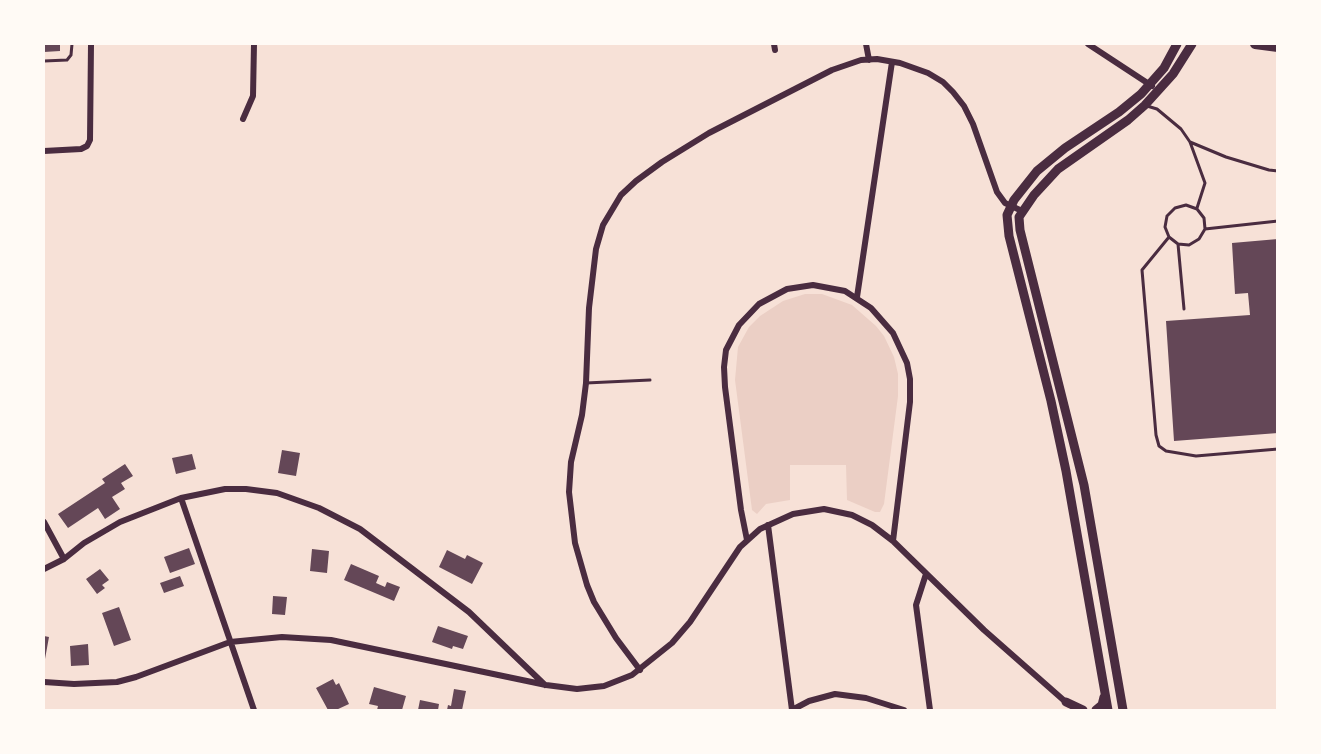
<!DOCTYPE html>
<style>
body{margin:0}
#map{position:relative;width:1321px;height:754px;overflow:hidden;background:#f7e1d7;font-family:Lato,sans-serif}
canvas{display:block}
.frame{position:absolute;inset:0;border:45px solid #fffaf5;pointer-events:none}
</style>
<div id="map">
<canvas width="1321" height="754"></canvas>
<div class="frame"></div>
</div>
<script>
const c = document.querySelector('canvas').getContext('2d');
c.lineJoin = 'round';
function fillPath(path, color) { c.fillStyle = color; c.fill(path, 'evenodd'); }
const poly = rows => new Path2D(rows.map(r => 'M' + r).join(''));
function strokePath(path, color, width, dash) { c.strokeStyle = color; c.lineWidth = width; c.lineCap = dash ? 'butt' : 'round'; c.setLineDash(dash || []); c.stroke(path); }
fillPath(poly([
 [805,294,822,294,852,305,876,326,884,336,894,357,898,374,898,396,884,504,880,512,875,512,847,500,846,465,790,465,790,500,766,504,757,514,752,510,735,380,738,347,749,327,760,316,783,301]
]), '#ebcfc5');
fillPath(poly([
 [44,44,60,44,60,51,44,52],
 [1278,239,1278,433,1174,441,1166,321,1250,315,1248,293,1235,294,1232,243],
 [282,450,300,453,296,476,278,473],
 [192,454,196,469,176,474,172,458],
 [125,464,133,476,121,483,125,489,112,497,120,509,105,519,98,508,68,528,58,514,105,483,102,479],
 [189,548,195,564,170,573,164,557],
 [312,549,329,551,327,573,310,571],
 [447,550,465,559,467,555,483,563,472,584,439,567],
 [351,564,379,576,376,583,385,587,387,582,400,587,394,601,344,580],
 [100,569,109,580,102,585,105,588,97,594,86,579],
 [180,576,184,586,164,593,160,583],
 [273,596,287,597,285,615,272,614],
 [119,607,131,640,114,646,102,613],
 [438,626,468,636,463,649,453,646,452,649,432,642],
 [44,636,49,637,45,659,44,659],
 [88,644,89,665,71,666,70,646],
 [333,679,336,685,339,683,349,704,336,710,328,710,316,688],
 [374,687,406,696,402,710,377,710,378,706,369,704],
 [454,689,466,691,462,710,447,710,448,705,451,706],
 [420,700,439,704,438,710,418,710]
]), '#644757');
strokePath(poly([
 [44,61,67,60,71,55,72,44],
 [1147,106,1157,109,1181,129,1190,142,1205,183,1197,208],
 [1190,142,1226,157,1269,170,1278,171],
 [1205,229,1278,221],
 [1169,237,1142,270,1156,435,1159,446,1166,451,1196,456,1278,449],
 [1178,244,1189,245,1199,239,1205,229,1204,218,1197,209,1186,205,1175,208,1167,216,1165,227,1169,237,1178,244,1184,309],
 [586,383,650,380]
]), '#4a2c40', 3);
strokePath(poly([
 [774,44,775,50],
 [866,44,869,60],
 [1088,44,1152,86],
 [243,119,253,96,254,44],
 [44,151,81,149,87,146,90,140,91,44],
 [857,297,892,62],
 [181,498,254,710],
 [44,522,64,559],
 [768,525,792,710],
 [747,540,741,510,725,387,724,367,726,350,739,325,759,304,787,289,813,285,845,291,871,308,893,333,907,363,910,379,910,402,893,541],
 [44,569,64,559,84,543,120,522,181,498,225,489,246,489,277,493,319,508,360,529,469,612,545,685],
 [926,574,916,605,930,710],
 [640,670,616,638,594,602,587,585,575,543,569,492,571,462,582,415,586,383,589,308,596,249,603,225,621,195,636,181,662,162,709,133,832,70,861,60,877,59,900,63,928,73,943,82,953,92,964,106,973,124,997,192,1005,203,1022,211],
 [44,682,74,684,117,682,136,677,230,642,282,637,331,640,546,685,577,689,604,686,632,675,672,643,690,622,740,547,760,529,793,514,824,509,852,515,872,525,893,541,984,630,1068,704],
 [792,710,809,701,835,694,866,698,904,710]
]), '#4a2c40', 6);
strokePath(poly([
 [1066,702,1083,710],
 [1096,710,1102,705,1104,697],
 [1108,710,1066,471,1051,401,1009,236,1007,215,1014,200,1037,171,1065,148,1119,112,1141,94,1164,68,1177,44],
 [1123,710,1084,485,1020,230,1019,217,1034,195,1058,169,1128,120,1145,105,1173,74,1192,44]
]), '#4a2c40', 9);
strokePath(poly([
 [1255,44,1278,47]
]), '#4a2c40', 10);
</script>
